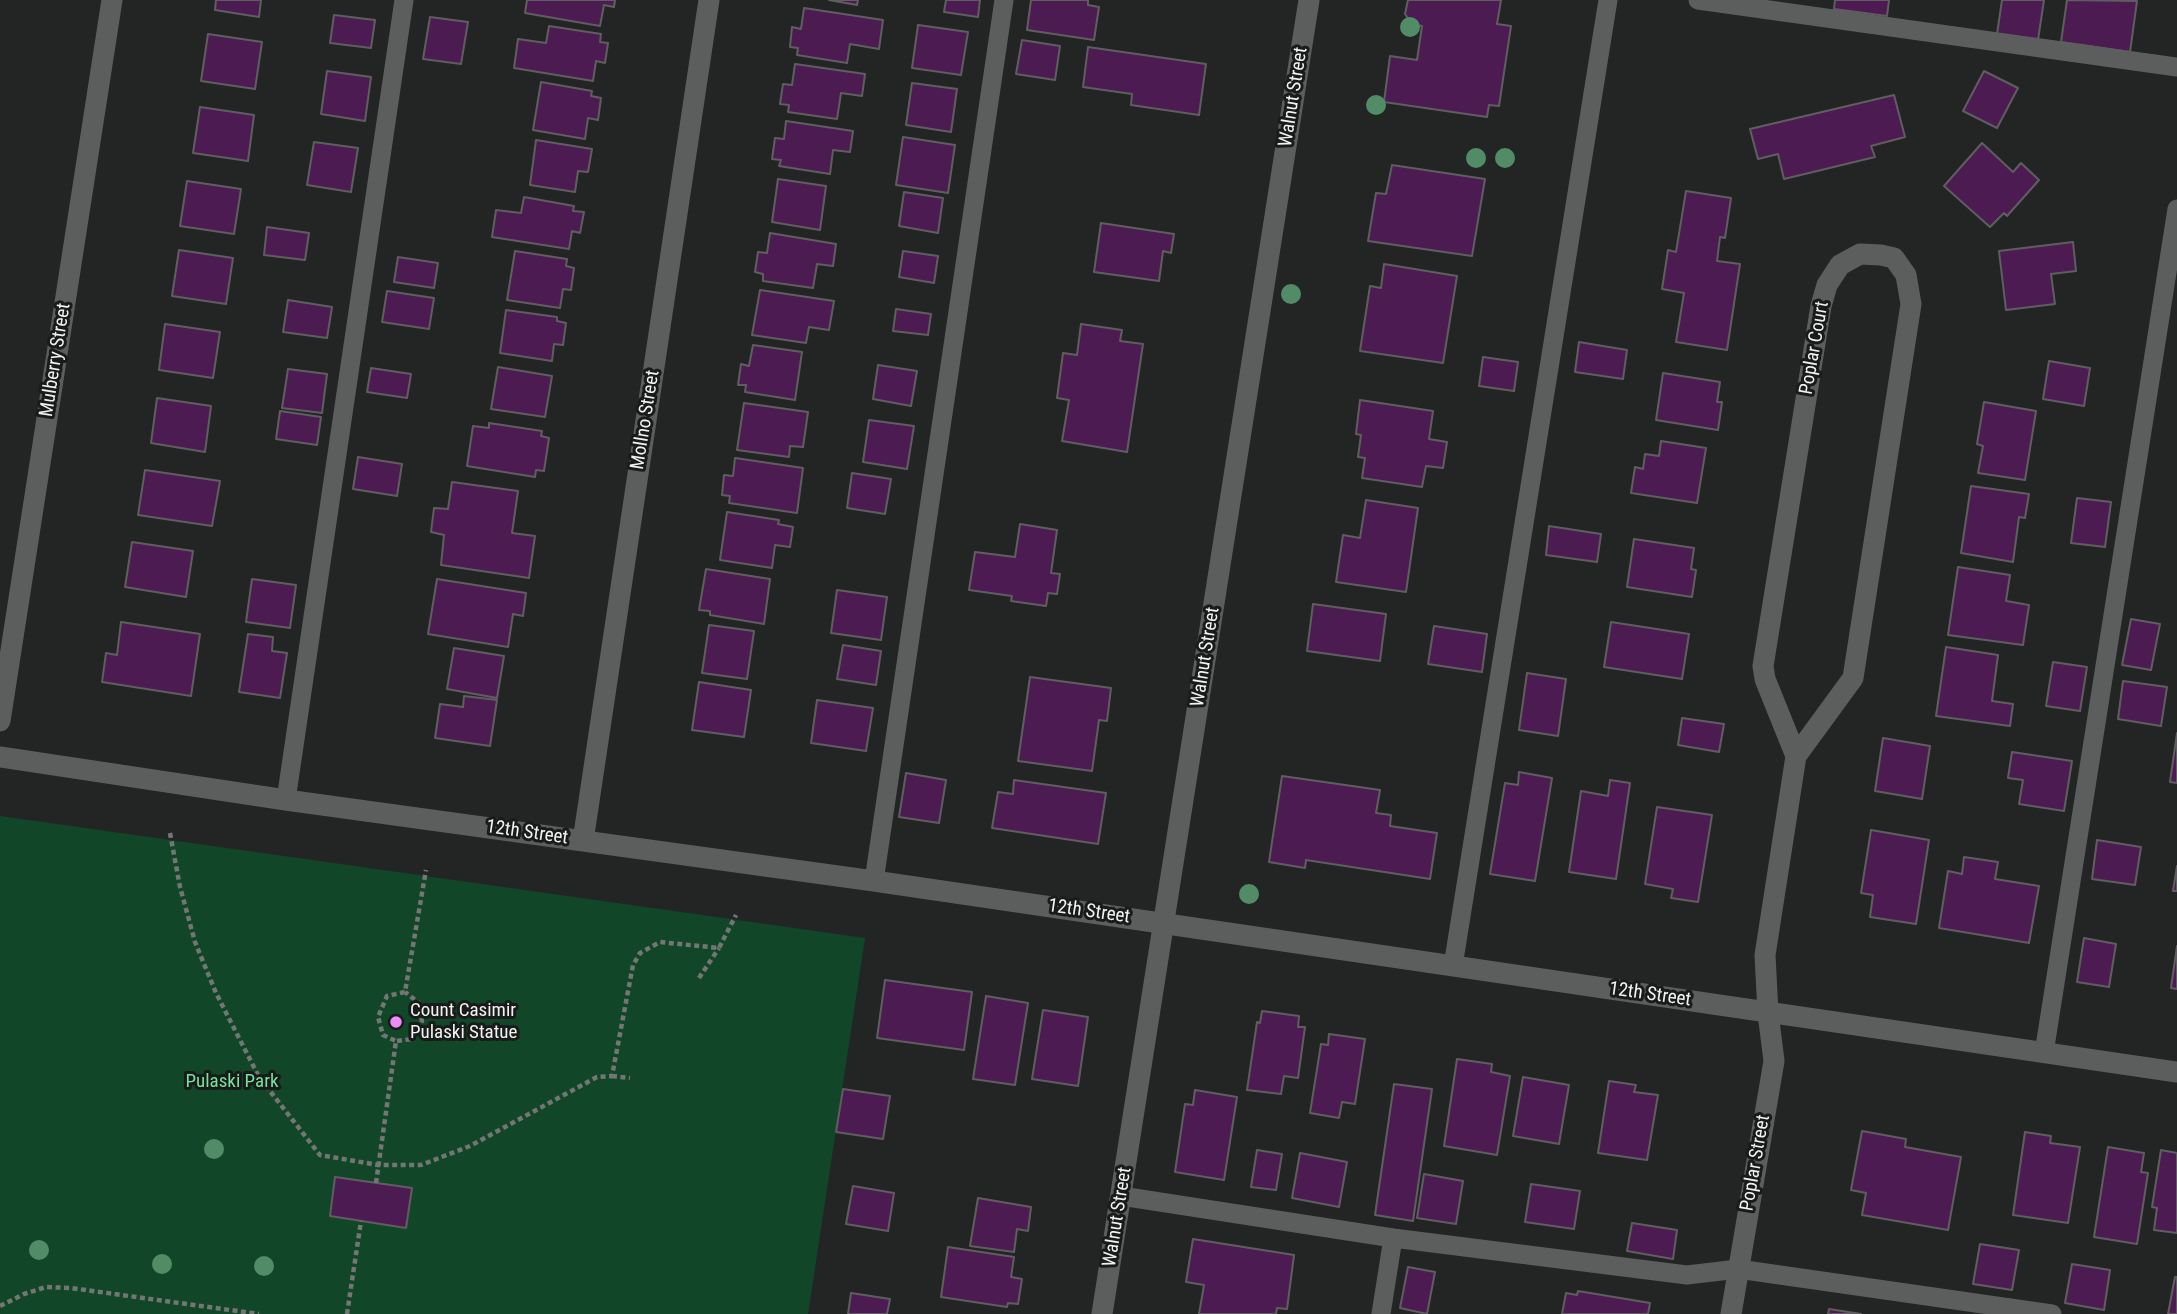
<!DOCTYPE html>
<style>
body{margin:0}
canvas{display:block;background:#222523}
</style>
<canvas width="2177" height="1314"></canvas>
<script>
const c = document.querySelector('canvas').getContext('2d');
c.lineJoin = 'round';
function fillPath(path, color) { c.fillStyle = color; c.fill(path, 'evenodd'); }
const poly = rows => new Path2D(rows.map(r => 'M' + r).join(''));
function strokePath(path, color, width, dash) { c.strokeStyle = color; c.lineWidth = width; c.lineCap = dash ? 'butt' : 'round'; c.setLineDash(dash || []); c.stroke(path); }
function label(font, color, halo, rows, align = 'center') {
  c.font = font + ' "Roboto Condensed",sans-serif'; c.lineWidth = 6; c.setLineDash([]); c.textBaseline = 'middle'; c.strokeStyle = halo; c.fillStyle = color; for (const [text, x, y, turn = 0] of rows) {
    c.save(); c.translate(x, y); c.rotate((+turn || 0) * Math.PI / 180); c.textAlign = isNaN(turn) ? turn : align; if (halo) c.strokeText(text, 0, 0); c.fillText(text, 0, 0); c.restore();
  }
}
fillPath(poly([
 [0,816,865,938,808,1314,0,1314]
]), '#114728');
const building = poly([
 [216,0,261,0,259,17,215,10,216,0],
 [527,0,615,0,614,7,604,5,600,26,525,13,527,0],
 [829,0,858,0,857,5,829,0],
 [946,0,980,0,978,17,944,12,946,0],
 [1031,0,1088,0,1088,5,1099,7,1094,40,1027,30,1031,0],
 [1408,0,1501,0,1497,24,1511,26,1499,106,1489,105,1487,117,1384,102,1390,56,1417,60,1422,26,1412,24,1405,14,1408,0],
 [1835,0,1889,0,1887,16,1834,9,1835,0],
 [2002,0,2044,0,2038,40,1997,34,2002,0],
 [2067,0,2137,1,2130,52,2061,42,2067,0],
 [804,8,883,20,879,49,850,44,847,63,797,55,798,48,790,47,792,27,801,29,804,8],
 [334,15,375,20,371,48,330,43,334,15],
 [430,17,468,22,461,64,423,59,430,17],
 [918,25,968,32,961,75,912,68,918,25],
 [549,26,601,34,600,42,608,43,605,63,596,61,593,81,514,68,518,39,546,43,549,26],
 [208,34,262,42,255,89,201,81,208,34],
 [1022,40,1060,46,1055,80,1016,74,1022,40],
 [1088,47,1206,64,1199,115,1131,105,1132,94,1083,87,1088,47],
 [795,64,865,74,862,96,841,93,837,119,788,112,789,105,780,104,783,84,792,85,795,64],
 [327,71,371,77,365,121,321,114,327,71],
 [1984,71,2018,88,1997,128,1963,111,1984,71],
 [541,82,592,91,591,96,601,98,598,120,588,118,585,139,533,130,541,82],
 [912,83,957,89,951,132,906,125,912,83],
 [1894,95,1905,137,1871,146,1875,157,1784,179,1778,154,1758,159,1750,129,1894,95],
 [200,107,254,115,248,161,193,153,200,107],
 [786,121,853,131,850,152,833,150,830,174,779,166,781,160,772,159,775,138,784,139,786,121],
 [903,137,955,145,948,193,896,185,903,137],
 [536,140,592,149,588,172,578,171,575,192,530,185,536,140],
 [314,142,358,148,351,192,307,185,314,142],
 [1982,143,2013,172,2021,163,2039,180,2007,216,2004,213,1990,227,1944,186,1982,143],
 [1392,165,1485,179,1472,256,1368,241,1376,193,1386,194,1392,165],
 [778,179,826,186,820,230,772,222,778,179],
 [187,181,241,189,234,234,180,226,187,181],
 [1686,191,1731,198,1725,238,1720,237,1717,261,1740,264,1727,350,1676,342,1684,293,1662,289,1668,250,1676,252,1686,191],
 [904,192,943,198,938,233,899,226,904,192],
 [524,197,574,206,573,211,584,212,580,233,572,231,569,249,492,237,496,210,521,213,524,197],
 [1101,223,1174,234,1171,253,1163,251,1159,281,1094,272,1101,223],
 [267,227,309,233,305,260,264,255,267,227],
 [770,233,836,244,833,266,817,264,813,288,763,281,763,274,755,272,758,252,767,253,770,233],
 [2073,242,2076,271,2051,274,2055,304,2006,310,1999,251,2073,242],
 [179,250,233,258,226,304,172,296,179,250],
 [515,251,567,259,566,266,574,268,571,290,563,289,560,308,507,300,515,251],
 [903,251,938,256,934,283,899,277,903,251],
 [398,257,438,263,434,288,394,282,398,257],
 [1384,264,1457,276,1443,363,1360,351,1370,286,1381,288,1384,264],
 [760,290,834,301,829,330,809,327,806,343,752,335,760,290],
 [387,291,434,298,429,329,382,322,387,291],
 [288,300,332,307,327,338,283,332,288,300],
 [896,309,931,314,928,335,893,331,896,309],
 [506,310,557,317,557,321,566,323,563,345,554,344,552,361,500,353,506,310],
 [165,324,220,332,213,378,159,370,165,324],
 [1081,324,1122,330,1120,341,1143,344,1127,452,1062,441,1069,400,1057,398,1063,353,1077,355,1081,324],
 [1579,342,1627,350,1623,379,1575,372,1579,342],
 [753,345,802,352,795,400,745,392,746,385,738,385,741,364,749,366,753,345],
 [1483,357,1518,362,1514,391,1479,386,1483,357],
 [2049,361,2090,368,2084,406,2043,399,2049,361],
 [878,365,917,371,911,406,873,399,878,365],
 [498,367,552,376,545,417,491,409,498,367],
 [371,368,411,374,407,398,367,392,371,368],
 [288,369,327,374,322,413,282,408,288,369],
 [1663,373,1720,382,1717,402,1722,402,1718,430,1656,420,1663,373],
 [157,398,211,406,205,452,151,443,157,398],
 [1360,400,1433,411,1429,439,1447,442,1443,468,1426,466,1422,487,1362,478,1365,458,1358,457,1361,435,1356,434,1360,400],
 [1984,402,2036,411,2025,480,1978,473,1983,446,1977,444,1984,402],
 [744,403,808,412,803,447,790,446,789,457,737,450,744,403],
 [280,411,321,417,317,445,276,439,280,411],
 [869,420,914,426,907,469,863,462,869,420],
 [489,423,542,431,541,436,549,438,544,471,536,470,535,477,467,466,473,426,489,428,489,423],
 [1661,441,1706,448,1697,503,1631,493,1635,467,1643,469,1645,454,1659,456,1661,441],
 [358,457,402,464,397,496,353,489,358,457],
 [735,458,803,468,797,513,729,503,730,496,722,495,724,475,733,476,735,458],
 [145,470,220,481,212,526,138,515,145,470],
 [852,473,891,479,885,514,847,508,852,473],
 [452,482,518,491,512,533,535,536,529,578,441,565,444,535,431,532,434,508,448,509,452,482],
 [1971,486,2029,494,2025,518,2019,517,2013,562,1961,553,1971,486],
 [2077,498,2111,502,2105,547,2071,543,2077,498],
 [1366,500,1418,508,1406,592,1336,582,1343,535,1360,538,1366,500],
 [727,512,779,520,778,524,793,527,790,547,775,545,772,568,720,560,727,512],
 [1020,524,1057,530,1051,573,1060,574,1057,594,1048,593,1046,606,1011,601,1012,596,969,590,975,552,1015,557,1020,524],
 [1549,526,1601,534,1597,562,1546,555,1549,526],
 [1634,539,1694,548,1691,569,1696,570,1692,597,1627,587,1634,539],
 [132,542,193,551,186,597,125,587,132,542],
 [1958,567,2010,575,2006,601,2029,605,2023,645,1948,635,1958,567],
 [706,569,770,579,764,624,710,615,710,611,699,610,706,569],
 [252,579,296,585,290,628,246,622,252,579],
 [437,579,526,593,523,616,513,614,508,647,428,634,437,579],
 [837,590,887,597,881,640,831,633,837,590],
 [1313,604,1386,614,1380,661,1307,651,1313,604],
 [2131,619,2160,624,2151,670,2122,665,2131,619],
 [121,622,200,634,191,696,102,682,106,653,117,655,121,622],
 [1611,622,1689,634,1682,679,1604,667,1611,622],
 [709,625,754,631,747,679,702,673,709,625],
 [1434,626,1487,634,1482,672,1428,664,1434,626],
 [248,634,273,637,272,651,287,653,280,698,239,692,248,634],
 [843,645,881,651,876,685,837,679,843,645],
 [1946,647,1998,655,1992,701,2013,704,2010,726,1936,716,1946,647],
 [454,648,504,656,497,698,447,689,454,648],
 [2053,662,2087,667,2080,711,2046,706,2053,662],
 [1527,673,1566,679,1558,736,1519,730,1527,673],
 [1030,677,1111,688,1107,721,1099,720,1092,771,1018,761,1030,677],
 [2123,681,2167,687,2161,726,2118,719,2123,681],
 [699,682,751,690,744,737,692,730,699,682],
 [464,696,497,700,490,746,435,738,440,704,463,707,464,696],
 [817,700,873,708,866,751,811,743,817,700],
 [1682,718,1724,724,1719,752,1678,745,1682,718],
 [2177,733,2177,783,2170,782,2177,733],
 [1883,738,1930,746,1922,799,1875,791,1883,738],
 [2012,752,2072,761,2064,811,2019,804,2023,780,2008,778,2012,752],
 [1519,772,1552,778,1535,881,1490,874,1505,783,1518,785,1519,772],
 [906,773,946,780,939,823,899,817,906,773],
 [1282,776,1380,790,1376,813,1391,815,1390,826,1437,833,1430,879,1306,860,1305,868,1269,862,1282,776],
 [1014,780,1106,793,1098,844,992,828,998,792,1013,794,1014,780],
 [1610,780,1630,783,1616,879,1569,872,1581,791,1608,796,1610,780],
 [1657,807,1712,815,1698,902,1671,898,1673,889,1645,884,1657,807],
 [1871,830,1929,840,1916,924,1870,917,1873,895,1861,893,1871,830],
 [2097,840,2141,847,2135,885,2092,879,2097,840],
 [1964,857,1998,862,1995,879,2039,886,2029,943,1939,928,1948,871,1962,874,1964,857],
 [2177,866,2177,891,2173,891,2177,866],
 [2084,938,2116,944,2109,987,2077,982,2084,938],
 [2177,946,2177,989,2171,988,2177,946],
 [885,980,972,992,964,1050,877,1038,885,980],
 [986,996,1028,1003,1015,1085,973,1079,986,996],
 [1043,1010,1088,1017,1078,1086,1032,1079,1043,1010],
 [1262,1011,1299,1016,1298,1027,1305,1027,1298,1078,1284,1076,1281,1094,1247,1090,1257,1022,1260,1023,1262,1011],
 [1329,1034,1365,1039,1355,1104,1342,1102,1339,1118,1310,1113,1321,1044,1328,1045,1329,1034],
 [1457,1059,1492,1064,1491,1072,1510,1076,1497,1155,1444,1146,1457,1059],
 [1523,1077,1569,1085,1559,1144,1513,1136,1523,1077],
 [1609,1081,1636,1085,1634,1092,1658,1095,1647,1160,1598,1153,1609,1081],
 [1394,1084,1432,1089,1413,1221,1375,1215,1394,1084],
 [843,1089,890,1096,883,1139,836,1132,843,1089],
 [1195,1090,1237,1097,1224,1180,1175,1172,1185,1104,1193,1105,1195,1090],
 [1862,1131,1906,1139,1905,1147,1961,1157,1948,1230,1862,1215,1866,1193,1851,1190,1862,1131],
 [2025,1132,2051,1136,2050,1143,2080,1147,2068,1223,2013,1215,2025,1132],
 [2108,1147,2144,1153,2141,1172,2148,1173,2137,1244,2094,1237,2108,1147],
 [1257,1150,1282,1154,1276,1190,1251,1187,1257,1150],
 [2161,1150,2177,1153,2177,1233,2154,1230,2157,1208,2152,1207,2161,1150],
 [1300,1153,1347,1162,1339,1207,1292,1198,1300,1153],
 [1424,1174,1463,1181,1456,1224,1417,1218,1424,1174],
 [335,1177,412,1188,406,1228,330,1216,335,1177],
 [1531,1184,1580,1191,1574,1229,1525,1222,1531,1184],
 [853,1186,894,1193,888,1231,846,1224,853,1186],
 [978,1198,1031,1207,1028,1231,1017,1229,1014,1252,970,1246,978,1198],
 [1632,1223,1677,1230,1673,1259,1627,1251,1632,1223],
 [1193,1239,1294,1255,1287,1309,1277,1308,1276,1314,1199,1314,1204,1285,1186,1282,1193,1239],
 [1980,1244,2019,1250,2012,1290,1973,1284,1980,1244],
 [948,1247,1014,1257,1011,1277,1022,1279,1018,1304,1008,1303,1007,1307,941,1297,948,1247],
 [2072,1264,2110,1270,2104,1310,2065,1303,2072,1264],
 [1408,1267,1435,1272,1427,1314,1400,1308,1408,1267],
 [2175,1277,2177,1277,2177,1314,2168,1314,2175,1277],
 [1578,1291,1650,1303,1648,1314,1562,1314,1566,1293,1577,1295,1578,1291],
 [851,1293,890,1299,887,1314,848,1314,851,1293],
 [1829,1309,1861,1314,1828,1314,1829,1309]
]);
fillPath(building, '#4c1b52');
strokePath(building, '#605d60', 2);
strokePath(poly([
 [170,833,180,887,195,942,216,993,259,1077,320,1155,378,1165,421,1165,470,1146,597,1077,612,1076,633,965,640,953,660,942,719,948,736,915],
 [699,978,719,948],
 [397,1041,412,1039,422,1021,419,1003,405,992],
 [612,1076,630,1078],
 [376,1183,396,1041,383,1035,378,1017,387,996,405,992,426,870],
 [0,1306,24,1294,46,1287,71,1288,259,1314],
 [347,1314,361,1221]
]), '#747675', 4.5, [5, 3.5]);
strokePath(poly([
 [1698,0,2177,67],
 [286,800,404,0],
 [874,881,1004,0],
 [1453,966,1608,0],
 [2044,1053,2177,209],
 [1121,1196,1393,1238,1381,1314],
 [1393,1238,1687,1275,1738,1269,2052,1314]
]), '#5c5e5d', 19);
strokePath(poly([
 [0,721,112,0],
 [0,757,286,800,874,881,2177,1072],
 [583,841,709,0],
 [1102,1314,1309,0],
 [1731,1314,1774,1061,1768,1013,1765,955,1796,756,1853,678,1911,304,1906,275,1894,258,1881,255,1860,254,1840,265,1827,285,1821,306,1763,666,1765,679,1796,756]
]), '#5c5e5d', 21);
c.fillStyle = '#518c67';
for (const [x, y] of [
 [1410,27],
 [1376,105],
 [1476,158],
 [1505,158],
 [1291,294],
 [1249,894],
 [214,1149],
 [39,1250],
 [162,1264],
 [264,1266]
]) { c.beginPath(); c.arc(x, y, 10, 0, 2 * Math.PI); c.fill(); }
for (const [x, y, r, color] of [
 [396,1022,7,"#ed8cf9"]
]) { const dot = new Path2D(); dot.arc(x, y, r, 0, 2 * Math.PI); c.fillStyle = color; c.fill(dot); strokePath(dot, '#181b19', 2.5); }
label('19px', '#f0f2f1', '#181b19', [
 ["Walnut Street",1294,97,-81],
 ["Poplar Court",1815,348,-80],
 ["Mulberry Street",56,360,-81],
 ["Mollno Street",646,420,-81],
 ["Walnut Street",1206,657,-81],
 ["12th Street",527,833,8],
 ["12th Street",1089,912,8],
 ["12th Street",1650,995,8],
 ["Poplar Street",1756,1163,-80],
 ["Walnut Street",1118,1217,-81]
]);
label('19px', '#f0f2f1', '#181b19', [
 ["Count Casimir",410,1011],
 ["Pulaski Statue",410,1033]
], 'left');
label('19px', '#77e19e', '#181b19', [
 ["Pulaski Park",232,1082]
]);
</script>
